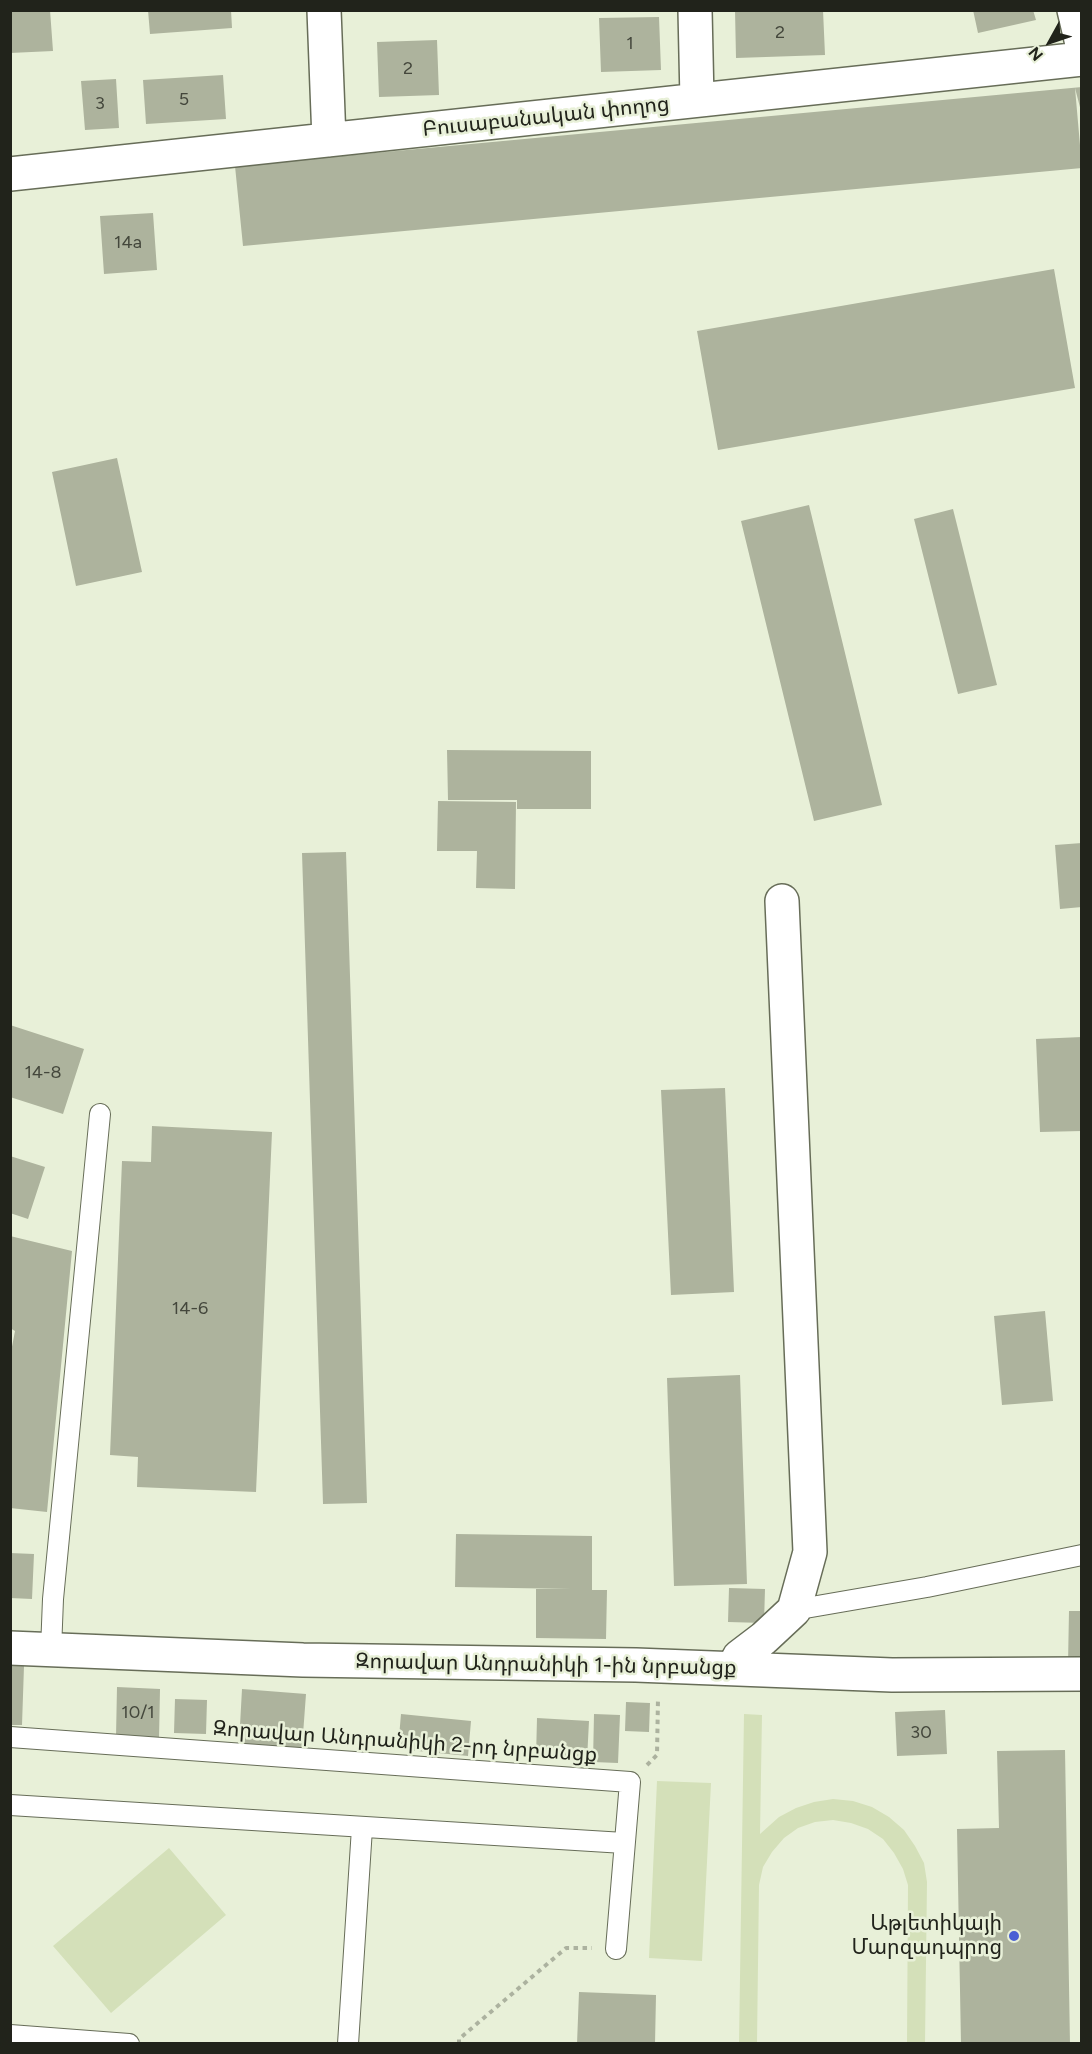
<!DOCTYPE html>
<meta charset="utf-8">
<style>
body{margin:0}
#map{position:relative;width:1092px;height:2054px;overflow:hidden;background:#e8f0d8;font-family:Figtree,sans-serif}
canvas{display:block}
.frame{position:absolute;inset:0;border:12px solid #21231b;pointer-events:none}
.north{position:absolute;left:1020px;top:12px;width:60px;height:60px;-webkit-text-stroke:4px #e8f0d8;paint-order:stroke;rotate:230deg;font-size:16px;font-weight:700;line-height:24px;text-align:center;color:#21231b}
.north::after{content:'';display:block;margin:auto;width:21px;height:27px;background:#21231b;clip-path:polygon(50% 0,100% 100%,50% 72%,0 100%)}
</style>
<div id="map">
<canvas width="1092" height="2054"></canvas>
<div class="frame"></div>
<div class="north">N</div>
</div>
<script>
const c = document.querySelector('canvas').getContext('2d');
c.lineJoin = 'round';
function fillPath(path, color) { c.fillStyle = color; c.fill(path, 'evenodd'); }
const poly = rows => new Path2D(rows.map(r => 'M' + r).join(''));
function strokePath(path, color, width, dash) { c.strokeStyle = color; c.lineWidth = width; c.lineCap = dash ? 'butt' : 'round'; c.setLineDash(dash || []); c.stroke(path); }
function label(font, color, halo, rows, align = 'center') {
  c.font = font + ' Figtree,"Noto Sans Armenian",sans-serif'; c.lineWidth = 5; c.setLineDash([]); c.textBaseline = 'middle'; c.strokeStyle = halo; c.fillStyle = color; for (const [text, x, y, turn = 0] of rows) {
    c.save(); c.translate(x, y); c.rotate((+turn || 0) * Math.PI / 180); c.textAlign = isNaN(turn) ? turn : align; if (halo) c.strokeText(text, 0, 0); c.fillText(text, 0, 0); c.restore();
  }
}
fillPath(poly([
 [744,1714,762,1715,760,1834,779,1817,796,1808,814,1802,833,1799,853,1801,872,1807,889,1817,904,1830,915,1846,924,1863,927,1882,925,2043,907,2043,908,1885,903,1869,894,1853,883,1839,868,1829,851,1823,833,1820,815,1822,798,1828,784,1838,772,1852,763,1867,759,1885,757,2043,739,2043],
 [657,1781,711,1783,702,1961,649,1958],
 [169,1848,226,1915,111,2013,53,1946]
]), '#d4e0b9');
fillPath(poly([
 [10,10,50,10,53,51,10,53],
 [148,10,231,10,232,28,150,34],
 [735,10,823,10,825,55,736,58],
 [973,10,1033,10,1036,20,978,33],
 [659,17,661,70,601,72,599,18],
 [437,40,439,95,379,97,377,42],
 [223,75,226,119,146,124,143,80],
 [116,79,119,128,85,130,81,81],
 [1082,87,1082,115,1075,88,1082,168,243,246,235,166],
 [153,213,157,270,104,274,100,216],
 [1054,269,1075,388,718,450,697,331],
 [117,458,142,572,76,586,52,472],
 [809,505,882,805,814,821,741,521],
 [953,509,997,685,958,694,914,519],
 [447,750,591,751,591,809,517,809,517,800,448,800],
 [438,801,516,802,515,889,476,888,477,851,437,851],
 [1082,843,1082,907,1060,909,1055,845],
 [346,852,367,1503,323,1504,302,853],
 [10,1025,84,1049,63,1114,10,1097],
 [1082,1037,1082,1131,1040,1132,1036,1039],
 [725,1088,734,1292,671,1295,661,1090],
 [152,1126,272,1132,256,1492,137,1487,138,1457,110,1455,122,1161,151,1162],
 [10,1156,45,1167,28,1219,10,1213],
 [10,1236,72,1251,47,1512,10,1508,10,1357,15,1331,10,1328],
 [1045,1311,1053,1401,1002,1405,994,1316],
 [740,1375,747,1584,674,1586,667,1378],
 [456,1534,592,1536,592,1590,607,1590,606,1639,536,1638,536,1589,571,1589,455,1587],
 [10,1553,34,1554,32,1599,10,1598],
 [729,1588,765,1589,764,1623,728,1622],
 [1069,1611,1082,1611,1082,1664,1068,1664],
 [10,1666,24,1666,22,1725,10,1725],
 [117,1687,160,1689,159,1739,116,1737],
 [242,1689,306,1694,302,1748,239,1744],
 [175,1699,207,1700,206,1734,174,1733],
 [626,1702,650,1703,649,1732,625,1731],
 [945,1710,947,1754,897,1756,895,1712],
 [401,1714,471,1721,468,1756,398,1749],
 [594,1714,620,1715,618,1763,593,1762],
 [537,1718,589,1721,587,1760,536,1758],
 [1065,1750,1070,2044,961,2044,957,1829,999,1828,997,1751],
 [579,1992,656,1995,655,2044,577,2044]
]), '#adb39d');
const service = poly([
 [794,1610,927,1587,1082,1555],
 [51,1650,53,1599,100,1114],
 [10,1737,630,1782,616,1949],
 [10,1805,624,1843],
 [10,2035,129,2044],
 [348,2044,362,1828]
]);
const minor = poly([
 [324,10,329,140],
 [695,10,697,100],
 [1074,10,1082,44],
 [10,174,1082,59],
 [10,1648,303,1660,636,1665,892,1675,1082,1674],
 [735,1668,739,1657,764,1638,794,1610,810,1552,782,901]
]);
strokePath(service, '#676d58', 22);
strokePath(minor, '#676d58', 36);
strokePath(poly([
 [647,1765,657,1755,658,1698],
 [459,2044,459,2039,566,1948,592,1948]
]), '#acb29f', 4, [4.5, 4.5]);
strokePath(service, '#fff', 20);
strokePath(minor, '#fff', 33);
for (const [x, y, r, color] of [
 [1014,1936,6,"#4960d4"]
]) { const dot = new Path2D(); dot.arc(x, y, r, 0, 2 * Math.PI); c.fillStyle = color; c.fill(dot); strokePath(dot, '#e8f0d8', 2); }
label('18px', '#44473c', null, [
 ["2",780,33],
 ["1",630,44],
 ["2",408,69],
 ["5",184,100],
 ["3",100,104],
 ["14a",128,243],
 ["14-8",43,1073],
 ["14-6",190,1309],
 ["10/1",138,1713],
 ["30",921,1733]
]);
label('21px', '#21231b', '#e8f0d8', [
 ["Բուսաբանական փողոց",546,117,-6],
 ["Զորավար Անդրանիկի 1-ին նրբանցք",546,1665,1],
 ["Զորավար Անդրանիկի 2-րդ նրբանցք",405,1742,4]
]);
label('21px', '#21231b', '#e8f0d8', [
 ["Աթլետիկայի",1002,1924],
 ["Մարզադպրոց",1002,1948]
], 'right');
</script>
